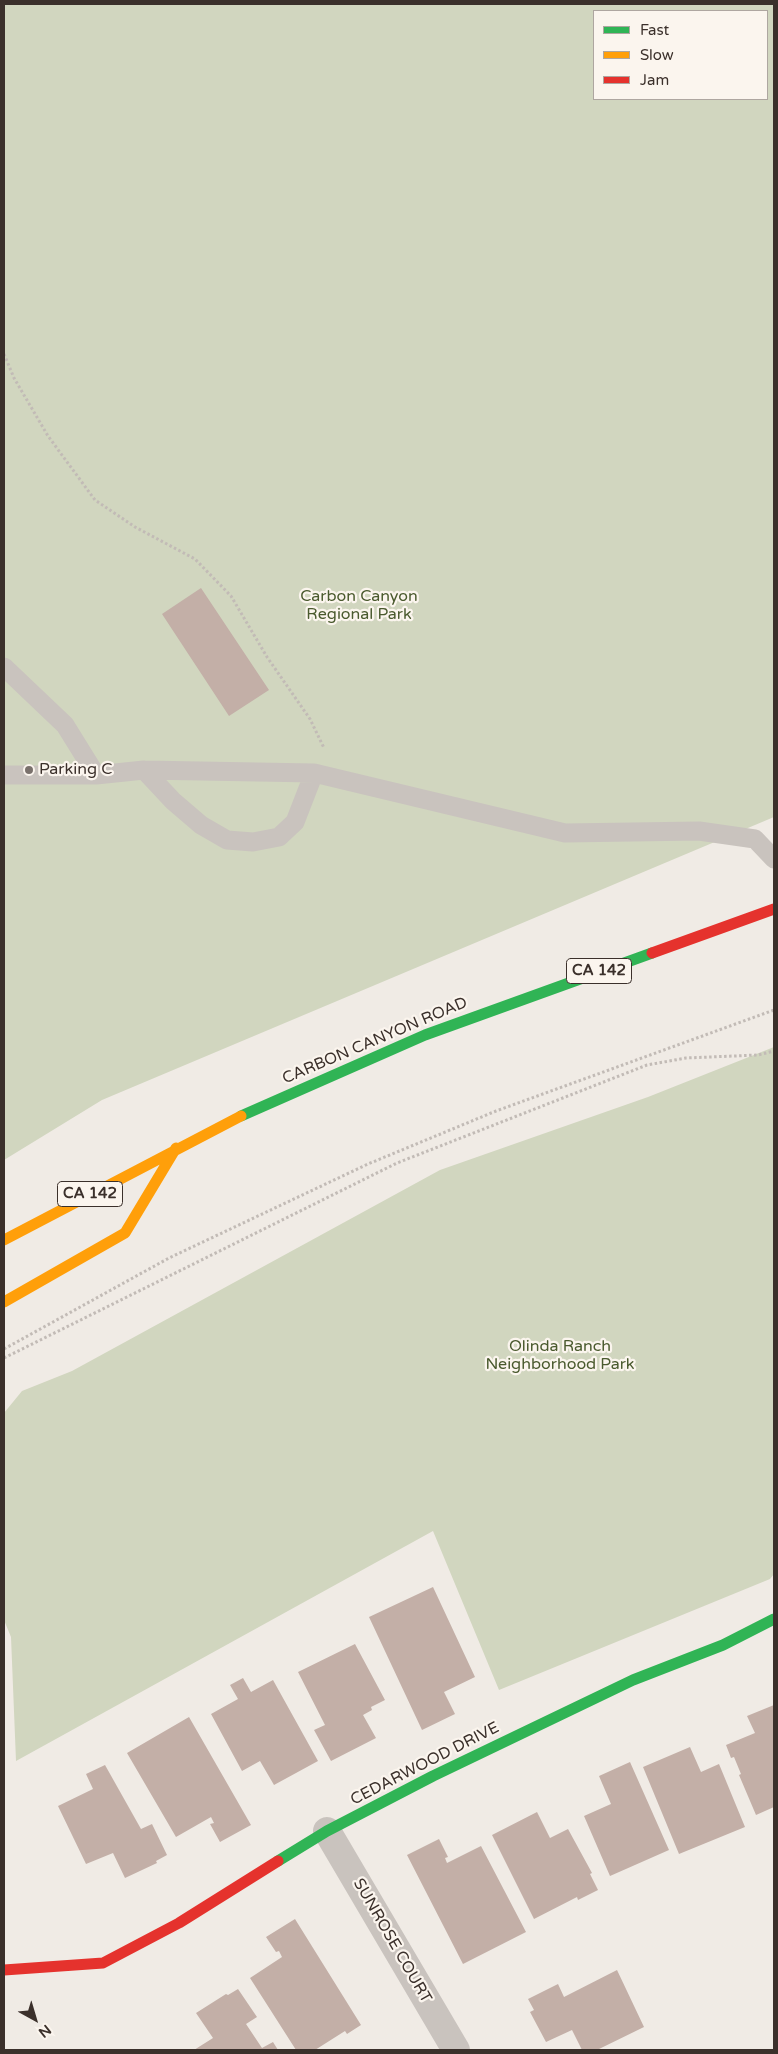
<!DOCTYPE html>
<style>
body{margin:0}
#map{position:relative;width:778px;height:2054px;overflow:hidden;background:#f0ebe5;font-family:"Varela Round",sans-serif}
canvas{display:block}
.frame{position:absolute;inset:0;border:5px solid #3b302b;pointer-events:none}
.legend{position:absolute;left:593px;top:10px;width:175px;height:90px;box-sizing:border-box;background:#fbf5ee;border:1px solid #aea6a0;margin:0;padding:6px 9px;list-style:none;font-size:15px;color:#3b302b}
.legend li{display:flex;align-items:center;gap:10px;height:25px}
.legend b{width:25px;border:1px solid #aea6a0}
.north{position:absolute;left:10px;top:1994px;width:50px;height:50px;-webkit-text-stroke:4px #fbf5ee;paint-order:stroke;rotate:141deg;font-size:14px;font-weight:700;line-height:20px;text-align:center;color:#3b302b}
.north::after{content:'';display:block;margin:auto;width:18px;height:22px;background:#3b302b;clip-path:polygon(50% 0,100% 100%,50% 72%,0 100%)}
</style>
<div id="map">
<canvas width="778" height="2054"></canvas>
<div class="frame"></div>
<ul class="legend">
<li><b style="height:6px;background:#30b455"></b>Fast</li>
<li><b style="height:6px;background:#ff9f0a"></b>Slow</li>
<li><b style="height:6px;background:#e5322d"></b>Jam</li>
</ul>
<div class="north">N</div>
</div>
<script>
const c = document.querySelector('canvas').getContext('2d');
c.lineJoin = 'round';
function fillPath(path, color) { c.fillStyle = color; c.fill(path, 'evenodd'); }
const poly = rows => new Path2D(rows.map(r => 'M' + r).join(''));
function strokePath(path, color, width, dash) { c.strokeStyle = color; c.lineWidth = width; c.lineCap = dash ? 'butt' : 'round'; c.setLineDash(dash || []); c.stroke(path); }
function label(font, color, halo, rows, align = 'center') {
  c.font = font + ' "Varela Round",sans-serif'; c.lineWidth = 4.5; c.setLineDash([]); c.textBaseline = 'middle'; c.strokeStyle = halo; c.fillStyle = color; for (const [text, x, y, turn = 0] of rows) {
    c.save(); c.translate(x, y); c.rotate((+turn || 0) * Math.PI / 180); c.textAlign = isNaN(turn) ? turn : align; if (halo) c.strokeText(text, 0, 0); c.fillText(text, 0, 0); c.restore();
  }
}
fillPath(poly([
 [4,4,774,4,774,817,102,1100,4,1160],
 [594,11,767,11,767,99,594,99],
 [774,1047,774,1574,770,1579,499,1690,433,1531,16,1761,11,1637,4,1620,4,1413,22,1391,72,1371,440,1170,648,1097]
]), '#d1d6bf');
fillPath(poly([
 [201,588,269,690,229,716,162,614],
 [433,1587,475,1677,444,1692,455,1714,422,1730,369,1617],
 [355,1644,385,1700,371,1707,372,1710,363,1715,376,1738,331,1761,314,1730,325,1725,298,1672],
 [243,1678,251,1692,273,1680,318,1761,274,1785,260,1761,242,1771,211,1714,238,1699,230,1685],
 [774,1705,774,1807,756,1815,739,1775,741,1774,734,1757,731,1758,726,1745,755,1733,747,1716],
 [189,1717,251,1825,220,1842,210,1824,214,1823,211,1817,176,1837,127,1753],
 [690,1747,701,1772,719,1764,745,1827,679,1854,643,1767],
 [630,1762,669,1850,610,1876,584,1816,611,1804,599,1776],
 [105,1765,141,1829,152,1824,167,1855,156,1861,157,1863,125,1878,113,1853,86,1864,58,1806,93,1789,86,1774],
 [537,1812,550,1838,568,1829,592,1873,590,1874,598,1890,578,1900,577,1897,534,1919,492,1835],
 [439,1839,448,1857,445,1858,447,1863,481,1846,526,1932,463,1964,407,1855],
 [295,1919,361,2025,347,2034,345,2031,315,2050,296,2050,250,1978,282,1957,279,1951,276,1952,266,1937],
 [617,1970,644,2027,597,2050,582,2050,572,2030,546,2042,530,2012,534,2010,528,1999,558,1984,564,1997],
 [238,1989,257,2017,246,2024,262,2048,273,2042,278,2050,194,2050,213,2038,196,2013,226,1994,228,1995]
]), '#c3afa7');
strokePath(poly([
 [4,354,14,378,48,436,95,500,135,527,195,559,231,596,267,657,310,719,324,748],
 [4,1349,169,1258,368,1164,496,1111,774,1010],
 [4,1358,397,1163,647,1065,686,1058,758,1055,774,1051]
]), '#c2bbb6', 3, [2.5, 2.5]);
strokePath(poly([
 [4,667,65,725,96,775],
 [144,770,173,801,201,825,227,840,253,842,279,837,295,822,314,773],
 [4,775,96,775,144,770,314,773,565,833,699,831,755,839,774,859]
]), '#c9c3be', 19);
strokePath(poly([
 [327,1831,456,2050]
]), '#c9c3be', 28);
strokePath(poly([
 [241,1116,425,1035,652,953],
 [278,1861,327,1831,433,1776,633,1680,723,1645,774,1619]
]), '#30b455', 11);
strokePath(poly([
 [4,1240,241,1116],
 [4,1302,125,1233,176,1148]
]), '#ff9f0a', 11);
strokePath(poly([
 [652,953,774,909],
 [4,1970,103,1963,179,1923,278,1861]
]), '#e5322d', 11);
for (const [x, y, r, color] of [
 [29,770,5,"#7a716c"]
]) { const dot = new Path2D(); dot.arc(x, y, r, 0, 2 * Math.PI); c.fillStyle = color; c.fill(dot); strokePath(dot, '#fbf5ee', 2); }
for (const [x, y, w] of [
 [599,971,65],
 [90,1194,65]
]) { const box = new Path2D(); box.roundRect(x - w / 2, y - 12.5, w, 25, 4); c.fillStyle = '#fbf5ee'; c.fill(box); strokePath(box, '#3b302b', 1); }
label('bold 15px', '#3b302b', null, [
 ["CA 142",599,971],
 ["CA 142",90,1194]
]);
label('16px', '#4a5a2e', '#fbf5ee', [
 ["Carbon Canyon",359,597],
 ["Regional Park",359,615],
 ["Olinda Ranch",560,1347],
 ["Neighborhood Park",560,1365]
]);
label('16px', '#3b302b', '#fbf5ee', [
 ["Parking C",39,770]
], 'left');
label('16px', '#3b302b', '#fbf5ee', [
 ["CARBON CANYON ROAD",375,1041,-23],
 ["CEDARWOOD DRIVE",425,1764,-27],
 ["SUNROSE COURT",392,1941,60]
]);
</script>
